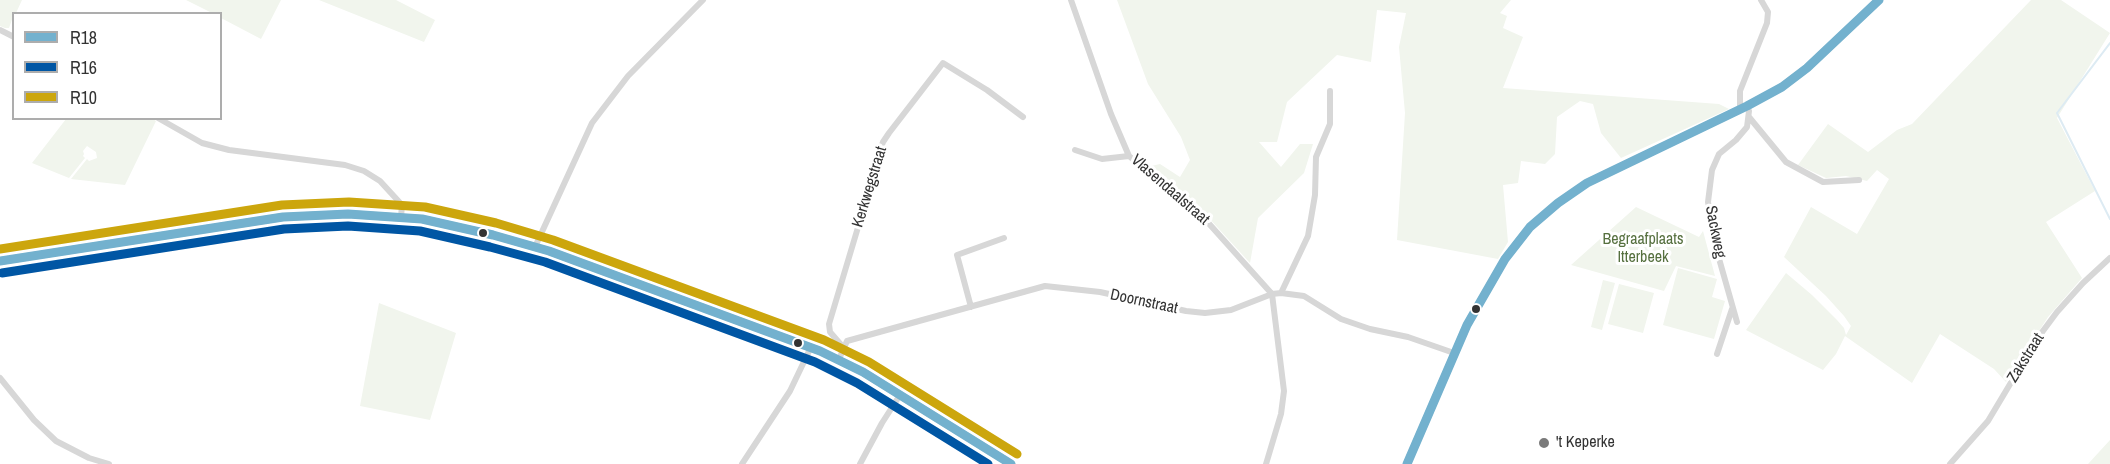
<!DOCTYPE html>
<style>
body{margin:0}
#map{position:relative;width:2110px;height:464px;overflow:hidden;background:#fff;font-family:"Archivo Narrow",sans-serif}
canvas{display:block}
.legend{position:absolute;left:12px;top:12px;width:210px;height:108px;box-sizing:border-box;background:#fff;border:2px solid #adadad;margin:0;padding:8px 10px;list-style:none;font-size:18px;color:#333}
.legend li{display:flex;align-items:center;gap:12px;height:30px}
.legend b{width:30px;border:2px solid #adadad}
</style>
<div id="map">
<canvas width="2110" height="464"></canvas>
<ul class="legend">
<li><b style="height:8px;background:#73b1ce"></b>R18</li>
<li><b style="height:8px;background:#0056a4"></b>R16</li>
<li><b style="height:8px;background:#cca60d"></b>R10</li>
</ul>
</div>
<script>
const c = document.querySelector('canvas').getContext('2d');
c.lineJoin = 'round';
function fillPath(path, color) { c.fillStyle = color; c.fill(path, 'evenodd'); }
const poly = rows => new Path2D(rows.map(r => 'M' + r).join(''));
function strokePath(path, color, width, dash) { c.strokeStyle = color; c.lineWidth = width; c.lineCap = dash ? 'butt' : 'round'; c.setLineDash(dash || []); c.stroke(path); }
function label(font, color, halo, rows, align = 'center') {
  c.font = font + ' "Archivo Narrow",sans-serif'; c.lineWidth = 6; c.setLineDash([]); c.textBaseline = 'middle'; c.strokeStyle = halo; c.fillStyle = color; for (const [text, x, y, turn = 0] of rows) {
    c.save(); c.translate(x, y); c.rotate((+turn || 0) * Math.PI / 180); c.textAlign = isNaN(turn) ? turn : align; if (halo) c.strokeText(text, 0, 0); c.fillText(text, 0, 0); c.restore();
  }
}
fillPath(poly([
 [0,0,22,0,16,13,14,14,9,28,5,28,0,26],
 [186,0,281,0,261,39,221,18,220,14,212,13],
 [319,0,396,0,435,20,424,42],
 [1117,0,1511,0,1500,13,1507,16,1503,28,1523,37,1503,88,1719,104,1729,109,1621,158,1601,133,1593,104,1580,101,1557,117,1555,154,1545,164,1521,161,1518,183,1503,185,1508,242,1498,259,1397,240,1405,113,1399,47,1406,13,1377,10,1371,62,1337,55,1287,102,1277,142,1259,142,1281,167,1300,144,1313,144,1304,173,1258,218,1250,263,1197,205,1147,167,1160,164,1180,177,1190,160,1181,137,1148,84],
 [2031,0,2061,0,2110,33,2057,118,2095,191,2046,222,2082,278,2048,317,2006,382,1994,369,1940,334,1912,383,1845,336,1836,354,1823,370,1746,330,1786,273,1812,295,1837,320,1844,328,1846,335,1851,326,1844,316,1826,296,1784,257,1811,207,1857,234,1889,179,1877,170,1867,181,1846,176,1826,178,1798,165,1828,124,1868,152,1897,130,1912,124],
 [153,119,156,121,125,185,71,179,87,159,89,161,97,158,96,152,87,146,83,151,84,154,83,156,85,158,69,178,32,163,66,119],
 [1636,207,1699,237,1703,231,1715,276,1676,266,1664,291,1571,265],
 [1678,268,1717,279,1712,297,1725,301,1714,339,1663,325],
 [1603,280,1615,283,1602,330,1591,327],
 [1619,284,1654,293,1643,333,1608,324],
 [379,303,456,333,430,420,360,406],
 [2110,440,2110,464,2088,464]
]), '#f1f5ed');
strokePath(poly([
 [2110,43,2057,113,2110,219]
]), '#ddebf3', 2);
strokePath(poly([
 [1071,0,1111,114,1129,156,1203,217,1272,294,1284,391,1281,414,1266,464],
 [0,30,14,37],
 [1740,109,1740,91,1767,23,1768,12,1761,0],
 [1749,117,1786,162,1823,182,1859,180],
 [158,118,202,143,229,150,345,165,364,171,380,181,402,205,401,217],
 [1075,150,1102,159,1129,156],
 [535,247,592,123,628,76,703,0],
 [1281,293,1308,236,1315,195,1316,157,1330,124,1330,91],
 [971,307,957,255,1004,238],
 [1737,322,1716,248,1708,202,1712,170,1719,154,1736,140,1747,127,1749,111,1747,106],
 [843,347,830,332,829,324,871,184,877,159,883,142,889,133,943,63,987,90,1023,117],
 [1717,354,1732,309],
 [839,359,847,341,1045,286,1100,292,1186,311,1205,313,1231,310,1272,294,1281,293,1304,296,1341,319,1370,329,1408,337,1454,353],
 [0,378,34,420,56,441,89,458,109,464],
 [742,464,790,391,811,347],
 [860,464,882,423,900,395],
 [1950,464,1988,421,2037,339,2057,312,2083,283,2110,258]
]), '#d7d7d7', 6);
strokePath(poly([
 [1407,464,1467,325,1505,259,1530,227,1558,203,1587,183,1747,106,1782,87,1807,68,1879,0]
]), '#d7d7d7', 8);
strokePath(poly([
 [0,261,283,217,348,214,422,219,493,235,549,251,820,351,863,372,1011,464]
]), '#d0d0d0', 8);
strokePath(poly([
 [0,261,283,217,348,214,422,219,493,235,549,251,820,351,863,372,1011,464],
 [1407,464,1467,325,1505,259,1530,227,1558,203,1587,183,1747,106,1782,87,1807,68,1879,0]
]), '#73b1ce', 9);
strokePath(poly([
 [2,273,284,229,348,226,420,231,490,247,545,262,815,362,857,383,988,464]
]), '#0056a4', 9);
strokePath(poly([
 [0,249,282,205,349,202,425,207,496,223,553,240,824,340,869,362,1017,454]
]), '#cca60d', 9);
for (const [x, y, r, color] of [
 [483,233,5,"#333"],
 [1476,309,5,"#333"],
 [798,343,5,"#333"],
 [1544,443,6,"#7a7a7a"]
]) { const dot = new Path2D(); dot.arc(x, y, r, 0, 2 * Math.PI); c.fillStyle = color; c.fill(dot); strokePath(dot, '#fff', 2); }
label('16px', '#333', '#fff', [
 ["Kerkwegstraat",870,187,-73],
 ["Vlasendaalstraat",1170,190,41],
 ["Sackweg",1715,232,79],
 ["Doornstraat",1144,302,12],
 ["Zakstraat",2026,358,-58]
]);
label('16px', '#56703f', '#fff', [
 ["Begraafplaats",1643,240],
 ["Itterbeek",1643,258]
]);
label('16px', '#333', '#fff', [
 ["'t Keperke",1556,443]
], 'left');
</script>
